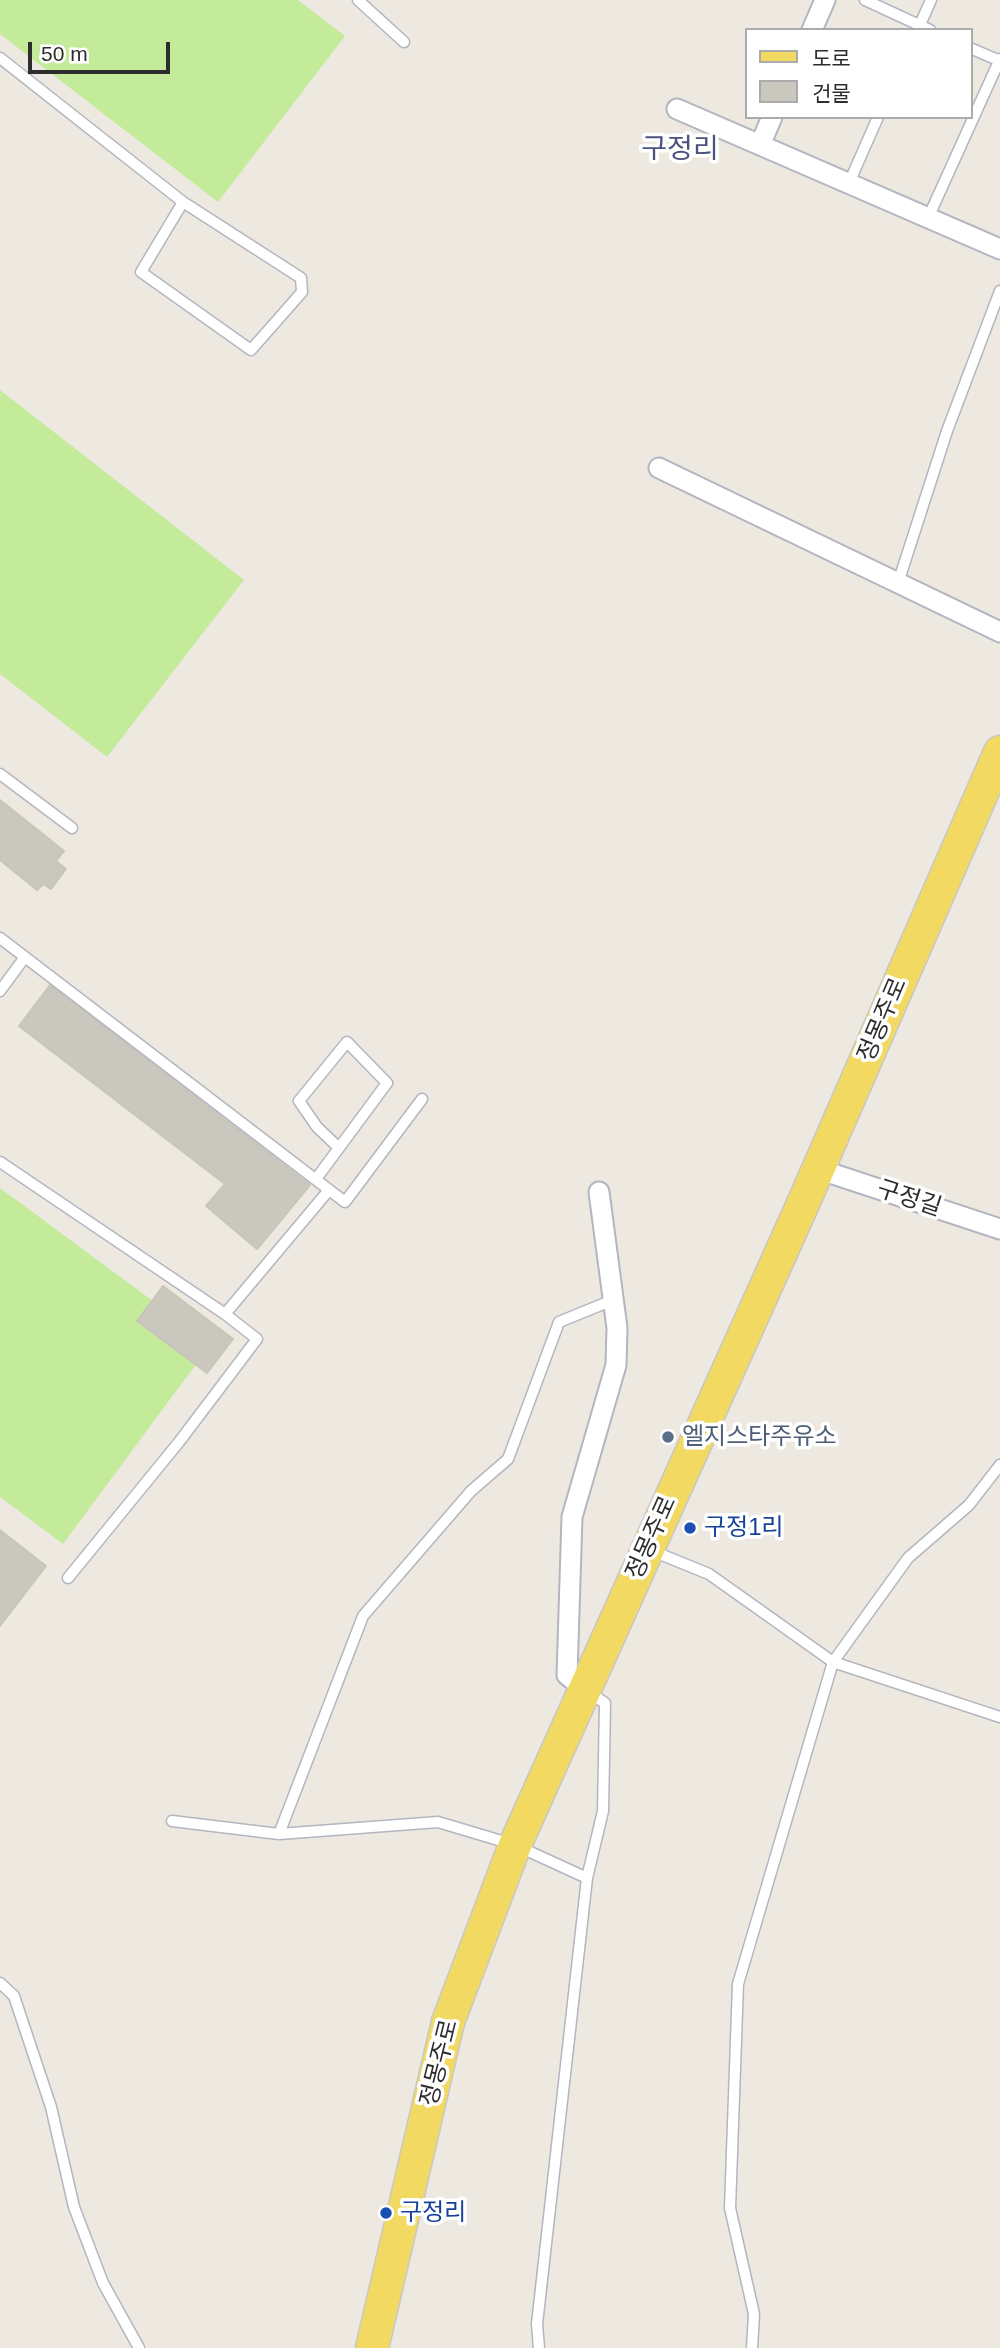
<!DOCTYPE html>
<meta charset="utf-8">
<style>
body{margin:0}
#map{position:relative;width:1000px;height:2348px;overflow:hidden;background:#eee9e0;font-family:Arial,"Noto Sans KR",sans-serif}
canvas{display:block}
.legend{position:absolute;left:745px;top:28px;width:228px;height:91px;box-sizing:border-box;background:#fff;border:2px solid #ababab;margin:0;padding:9px 12px;list-style:none;font-size:21px;color:#2d2d2d}
.legend li{display:flex;align-items:center;gap:14px;height:35px}
.legend b{width:35px;border:2px solid #ababab}
.scale{position:absolute;left:28px;top:42px;width:142px;height:32px;box-sizing:border-box;border:4px solid #2d2d2d;border-top:0;padding-left:9px;font-size:21px;line-height:24px;white-space:nowrap;color:#2d2d2d;-webkit-text-stroke:5px #fff;paint-order:stroke}
</style>
<div id="map">
<canvas width="1000" height="2348"></canvas>
<ul class="legend">
<li><b style="height:9px;background:#f1d962"></b>도로</li>
<li><b style="height:19px;background:#cac7be"></b>건물</li>
</ul>
<div class="scale">50 m</div>
</div>
<script>
const c = document.querySelector('canvas').getContext('2d');
c.lineJoin = 'round';
function paint(path, color) {
  c.fillStyle = color;
  c.fill(path, 'evenodd');
}
function shape(rows) {
  const path = new Path2D();
  for (const r of rows) {
    path.moveTo(r[0], r[1]);
    for (let i = 2; i < r.length; i += 2) path.lineTo(r[i], r[i + 1]);
  }
  return path;
}
function strokePath(path, color, width, dash) {
  c.strokeStyle = color;
  c.lineWidth = width;
  c.lineCap = dash ? 'butt' : 'round';
  c.setLineDash(dash || []);
  c.stroke(path);
}
function label(font, color, halo, rows, align = 'center') {
  c.font = font + ' Arial,"Noto Sans KR",sans-serif';
  c.lineWidth = 7;
  c.setLineDash([]);
  c.textBaseline = 'middle';
  c.strokeStyle = halo;
  c.fillStyle = color;
  for (const [text, x, y, turn = 0] of rows) {
    c.save();
    c.translate(x, y);
    c.rotate((+turn || 0) * Math.PI / 180);
    c.textAlign = isNaN(turn) ? turn : align;
    if (halo) c.strokeText(text, 0, 0);
    c.fillText(text, 0, 0);
    c.restore();
  }
}
paint(shape([
 [0,0,298,0,345,36,218,202,0,34],
 [0,390,244,580,107,757,0,674],
 [0,1188,211,1344,63,1544,0,1497]
]), '#c3eb99');
const building = shape([
 [0,800,64,851,56,861,66,869,51,889,43,884,37,890,0,860,0,800],
 [50,985,310,1185,257,1249,206,1206,225,1184,19,1026,50,985],
 [163,1286,233,1339,207,1373,137,1321,163,1286],
 [0,1530,46,1566,0,1626,0,1530]
]);
paint(building, '#cac7be');
strokePath(building, '#cac5b9', 2);
const service = shape([
 [358,0,404,42],
 [865,0,930,30],
 [918,29,931,0],
 [970,48,1000,61],
 [0,58,183,202,301,278,302,292,251,350,141,272,183,202],
 [849,183,878,117],
 [928,218,1000,59],
 [898,583,947,431,1000,291],
 [0,774,72,828],
 [0,938,345,1202,422,1099],
 [0,991,25,957],
 [0,1162,225,1314,257,1339,179,1442,68,1578],
 [316,1179,387,1083,347,1042,299,1101,317,1127,339,1148],
 [225,1314,329,1190],
 [650,1550,709,1574,833,1662,1000,1717],
 [172,1821,279,1834,438,1822,515,1845,587,1878],
 [279,1834,363,1616,471,1491,508,1459,559,1322,613,1300],
 [0,1983,14,1996,51,2107,74,2207,103,2283,139,2348],
 [539,2348,537,2324,587,1878,603,1811,605,1703,587,1691],
 [752,2348,754,2314,730,2208,738,1984,833,1662,908,1558,969,1505,1000,1465]
]);
const minor = shape([
 [812,30,825,0],
 [677,109,1000,249],
 [760,145,772,117],
 [659,468,1000,632],
 [818,1169,1000,1229],
 [583,1688,567,1675,572,1517,616,1365,617,1328,599,1192]
]);
const primary = shape([
 [372,2348,448,2022,515,1845,806,1197,1000,752]
]);
strokePath(service, '#b3b5c0', 13);
strokePath(minor, '#b3b5c0', 23);
strokePath(primary, '#c8c8c8', 35);
strokePath(service, '#fff', 10);
strokePath(minor, '#fff', 19);
strokePath(primary, '#f1d962', 32);
for (const [x, y, r, color] of [
 [668,1437,7,"#5c6f8a"],
 [690,1528,7,"#1a4fb4"],
 [386,2213,7,"#1a4fb4"]
]) {
  const dot = new Path2D();
  dot.arc(x, y, r, 0, 2 * Math.PI);
  c.fillStyle = color;
  c.fill(dot);
  strokePath(dot, '#fff', 2.5);
}
label('24px', '#2d2d2d', '#fff', [
 ["정몽주로",883,1020,-67],
 ["구정길",909,1199,18],
 ["정몽주로",652,1538,-66],
 ["정몽주로",440,2063,-76]
]);
label('24px', '#4e5e75', '#fff', [
 ["엘지스타주유소",682,1437]
], 'left');
label('24px', '#164399', '#fff', [
 ["구정1리",704,1528],
 ["구정리",400,2213]
], 'left');
label('28px', '#4c527f', '#fff', [
 ["구정리",680,150]
]);
</script>
